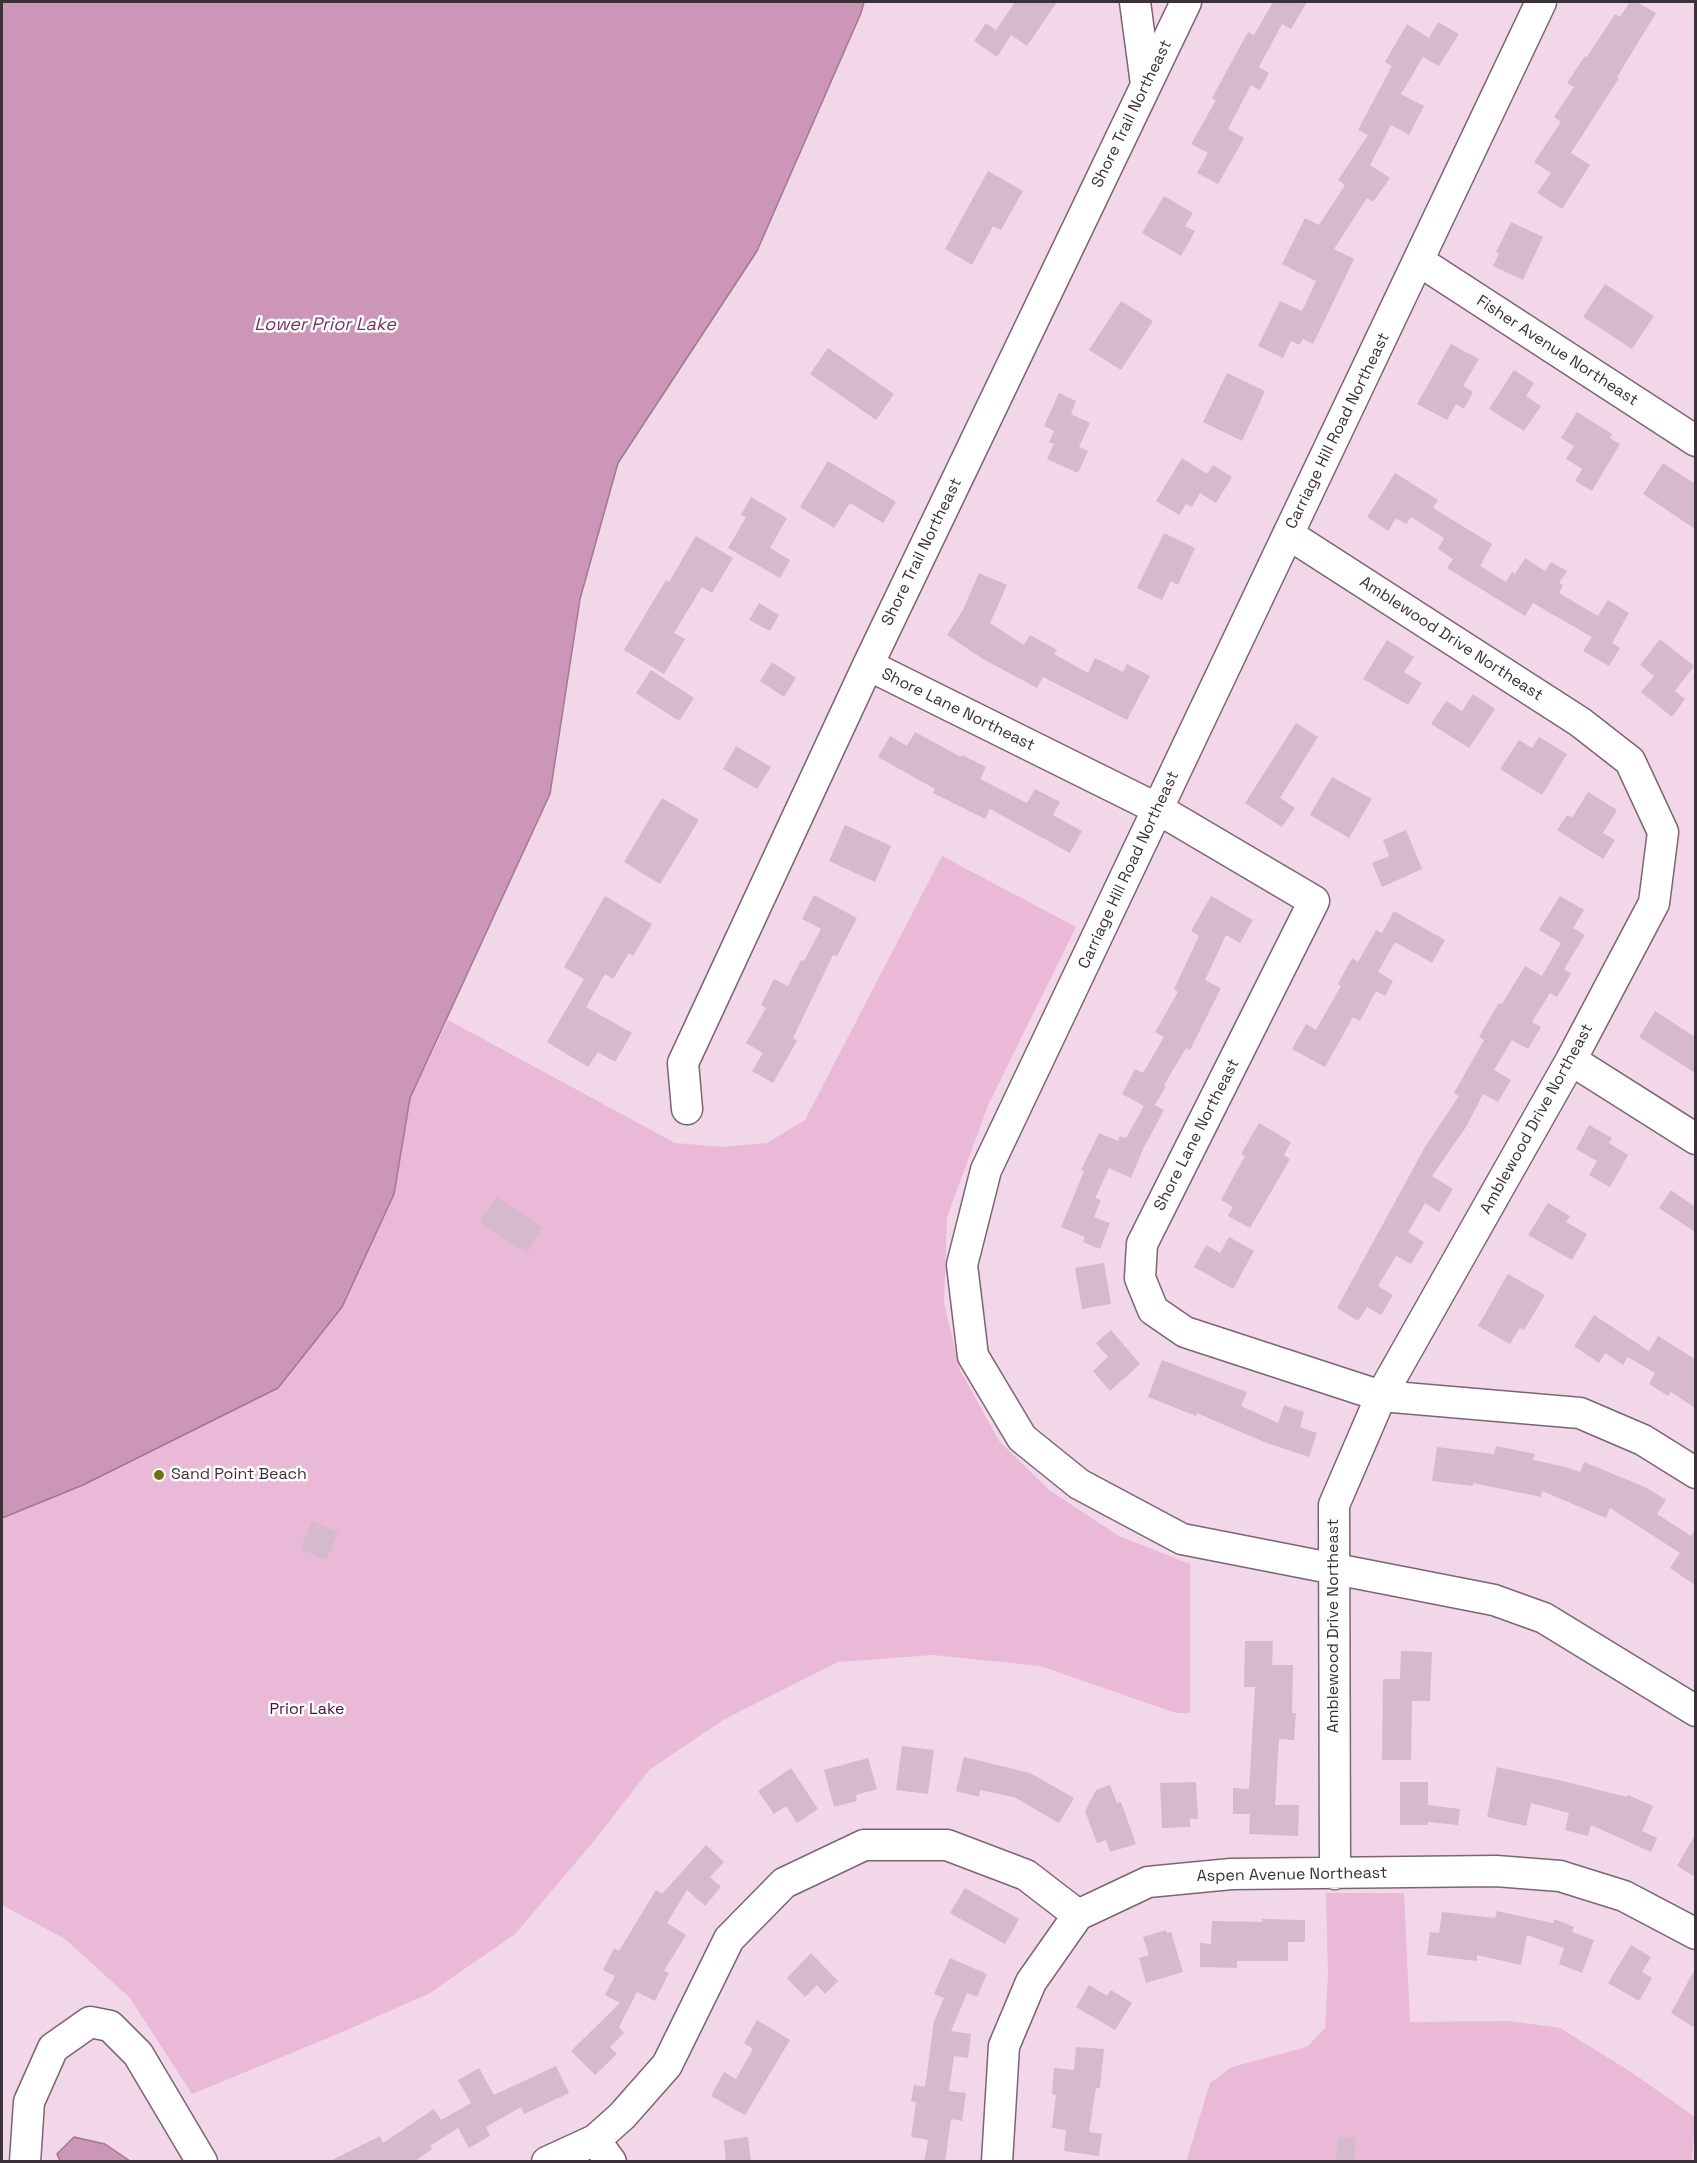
<!DOCTYPE html>
<style>
body{margin:0}
#map{position:relative;width:1697px;height:2163px;overflow:hidden;background:#f1d7e7;font-family:"Space Grotesk",sans-serif}
canvas{display:block}
.frame{position:absolute;inset:0;border:3px solid #3b3138;pointer-events:none}
</style>
<div id="map">
<canvas width="1697" height="2163"></canvas>
<div class="frame"></div>
</div>
<script>
const c = document.querySelector('canvas').getContext('2d');
c.lineJoin = 'round';
function paint(path, color) {
  c.fillStyle = color;
  c.fill(path, 'evenodd');
}
function shape(rows) {
  const path = new Path2D();
  for (const r of rows) {
    path.moveTo(r[0], r[1]);
    for (let i = 2; i < r.length; i += 2) path.lineTo(r[i], r[i + 1]);
  }
  return path;
}
function strokePath(path, color, width, dash) {
  c.strokeStyle = color;
  c.lineWidth = width;
  c.lineCap = dash ? 'butt' : 'round';
  c.setLineDash(dash || []);
  c.stroke(path);
}
function label(font, color, halo, rows, align = 'center') {
  c.font = font + ' "Space Grotesk",sans-serif';
  c.lineWidth = 5;
  c.setLineDash([]);
  c.textBaseline = 'middle';
  c.strokeStyle = halo;
  c.fillStyle = color;
  for (const [text, x, y, turn = 0] of rows) {
    c.save();
    c.translate(x, y);
    c.rotate((+turn || 0) * Math.PI / 180);
    c.textAlign = isNaN(turn) ? turn : align;
    if (halo) c.strokeText(text, 0, 0);
    c.fillText(text, 0, 0);
    c.restore();
  }
}
paint(shape([
 [942,856,1076,927,989,1103,947,1217,944,1303,960,1370,999,1441,1049,1490,1119,1536,1190,1564,1190,1713,1176,1713,1040,1666,933,1655,838,1662,723,1720,649,1770,594,1841,515,1934,430,1993,340,2033,192,2094,130,1998,65,1939,2,1905,2,1518,83,1485,394,1194,410,1098,448,1020,675,1143,723,1147,767,1143,805,1120],
 [1326,1893,1404,1893,1410,2022,1509,2021,1560,2028,1631,2072,1695,2117,1692,2161,1186,2162,1210,2083,1232,2067,1307,2047,1325,2028,1328,1977]
]), '#e9b9d7');
const water = shape([
 [2,2,864,2,861,13,757,251,618,463,580,599,550,794,410,1098,394,1194,342,1307,278,1388,83,1485,2,1518,2,2],
 [74,2137,105,2144,130,2161,60,2161,57,2154,74,2137]
]);
paint(water, '#cb96b7');
strokePath(water, '#a07891', 1.5);
paint(shape([
 [1015,2,1057,2,1027,46,1011,35,997,57,974,41,986,23,996,30],
 [1273,2,1307,2,1291,29,1282,24,1259,67,1269,73,1260,90,1251,85,1228,129,1244,138,1218,184,1197,173,1208,153,1191,144,1216,100,1212,98,1248,32,1254,35],
 [1630,2,1637,2,1656,13,1617,77,1619,78,1571,153,1590,165,1562,209,1537,193,1551,173,1534,162,1561,122,1554,117,1574,87,1567,83,1585,56,1587,57,1615,14,1620,17],
 [1438,22,1459,34,1439,66,1423,57,1401,94,1424,106,1409,135,1391,125,1370,165,1390,178,1373,202,1367,198,1334,249,1354,259,1313,344,1303,339,1299,345,1291,341,1283,358,1258,346,1280,301,1302,311,1316,281,1282,264,1305,218,1319,225,1345,185,1338,180,1368,135,1358,130,1392,66,1385,62,1407,24,1429,38],
 [988,171,1023,191,1001,230,993,226,972,265,945,249],
 [1164,196,1193,213,1185,226,1195,231,1181,256,1142,233],
 [1511,222,1543,237,1523,280,1493,266,1499,254,1496,252],
 [1605,284,1654,316,1632,349,1583,317],
 [1121,301,1153,321,1121,370,1089,350],
 [1451,344,1479,359,1463,386,1473,392,1464,409,1456,404,1447,420,1417,404],
 [828,348,894,394,876,420,810,374],
 [1514,370,1534,383,1526,396,1541,406,1524,431,1489,409],
 [1227,373,1265,391,1242,441,1203,422],
 [1059,393,1076,401,1071,414,1090,423,1079,447,1088,451,1078,473,1047,459,1054,444,1049,442,1054,431,1044,426],
 [1577,412,1612,434,1610,438,1620,444,1592,491,1575,481,1582,469,1566,459,1574,446,1561,438],
 [1182,458,1207,474,1213,465,1232,477,1216,503,1200,493,1192,507,1186,504,1179,515,1156,501],
 [828,461,896,502,883,523,850,503,834,528,800,507],
 [1663,463,1695,484,1695,529,1643,494],
 [1395,473,1438,500,1433,508,1492,544,1480,566,1506,582,1512,572,1515,574,1525,558,1545,571,1551,562,1567,571,1559,583,1563,585,1559,593,1598,616,1608,600,1629,613,1612,643,1620,648,1609,666,1583,651,1592,637,1533,603,1525,616,1447,568,1453,559,1438,549,1444,538,1411,517,1406,524,1396,518,1388,531,1367,517],
 [751,497,787,518,770,548,790,560,780,578,728,548,746,517,741,515],
 [1164,533,1195,548,1178,585,1171,581,1162,600,1137,588],
 [696,536,733,558,712,593,702,587,674,633,685,639,664,674,624,650,666,580,669,582],
 [979,573,1007,585,990,623,1024,645,1030,635,1057,650,1054,654,1088,673,1095,658,1123,672,1127,664,1150,676,1127,720,1043,677,1037,688,983,659,947,635,963,610],
 [759,603,779,615,770,631,749,620],
 [1660,639,1694,666,1675,691,1685,699,1672,717,1641,692,1654,676,1640,665],
 [1387,640,1414,657,1404,672,1422,683,1408,705,1363,679],
 [772,662,796,678,784,697,760,681],
 [651,670,694,698,679,721,636,693],
 [1473,694,1495,709,1469,748,1431,724,1446,701,1462,711],
 [1296,723,1318,737,1280,798,1295,808,1282,827,1245,803],
 [915,732,961,757,962,755,986,767,980,779,1027,803,1035,789,1060,802,1053,815,1082,831,1070,853,990,809,985,819,933,793,935,789,878,757,890,736,907,746],
 [1539,737,1567,754,1542,795,1500,769,1519,740,1532,748],
 [736,746,771,767,757,789,723,769],
 [1332,777,1372,799,1349,838,1310,815],
 [1588,792,1617,810,1603,833,1615,840,1603,859,1557,830,1567,815,1572,818],
 [662,798,699,820,660,884,624,862],
 [845,825,891,846,875,882,829,861],
 [1406,830,1422,869,1382,887,1372,863,1389,856,1383,840],
 [814,895,857,918,837,956,833,955,793,1038,797,1041,773,1083,752,1071,763,1053,746,1043,766,1008,761,1005,774,979,788,986,801,960,804,961,821,929,802,919],
 [605,896,652,924,633,956,629,953,613,979,605,974,586,1007,632,1033,615,1062,598,1052,588,1067,547,1042,584,979,564,967],
 [1211,896,1253,920,1240,943,1226,935,1205,980,1221,988,1190,1050,1186,1048,1164,1085,1166,1086,1155,1105,1164,1110,1144,1147,1131,1178,1109,1168,1095,1198,1101,1200,1094,1217,1110,1223,1100,1249,1083,1242,1085,1237,1061,1227,1084,1171,1081,1170,1099,1133,1118,1141,1120,1136,1126,1138,1144,1106,1122,1094,1135,1069,1143,1073,1164,1037,1155,1032,1178,992,1174,989,1199,936,1191,931],
 [1560,896,1584,910,1573,928,1585,935,1564,969,1571,974,1557,997,1550,993,1532,1022,1541,1027,1528,1049,1512,1040,1494,1070,1511,1080,1498,1102,1483,1094,1466,1127,1432,1176,1453,1189,1439,1212,1425,1203,1408,1232,1424,1242,1411,1264,1396,1256,1378,1286,1393,1295,1381,1315,1367,1307,1358,1321,1337,1308,1425,1147,1459,1096,1454,1093,1484,1040,1479,1037,1499,1003,1502,1004,1525,966,1542,976,1561,943,1539,930],
 [1394,911,1445,940,1432,963,1395,942,1378,972,1393,981,1385,996,1376,991,1360,1021,1353,1017,1325,1067,1292,1049,1306,1024,1316,1030,1341,986,1338,984,1352,958,1358,962,1376,930,1382,933],
 [1655,1011,1695,1037,1695,1073,1639,1037],
 [1259,1123,1291,1142,1284,1155,1290,1159,1250,1228,1228,1216,1233,1207,1221,1200,1245,1156,1241,1154],
 [1589,1125,1612,1138,1609,1143,1628,1155,1610,1187,1589,1175,1597,1161,1576,1149],
 [1671,1190,1695,1207,1695,1232,1659,1208],
 [496,1197,543,1228,527,1253,480,1222],
 [1548,1203,1570,1216,1566,1222,1587,1234,1572,1260,1528,1235],
 [1229,1237,1254,1251,1233,1289,1194,1267,1206,1245,1220,1253],
 [1104,1263,1111,1304,1082,1309,1075,1268],
 [1508,1274,1545,1295,1524,1330,1520,1328,1510,1344,1478,1326],
 [1594,1315,1649,1351,1658,1336,1695,1359,1695,1408,1671,1392,1668,1396,1649,1384,1655,1373,1628,1357,1623,1365,1605,1353,1599,1363,1574,1346],
 [1111,1330,1140,1364,1110,1391,1093,1371,1108,1357,1096,1343],
 [1162,1360,1247,1392,1241,1406,1278,1423,1284,1405,1304,1412,1300,1427,1317,1433,1309,1457,1264,1442,1197,1413,1196,1416,1148,1397],
 [1496,1446,1535,1454,1533,1460,1566,1467,1580,1472,1584,1462,1647,1488,1666,1500,1657,1514,1691,1536,1695,1530,1695,1585,1670,1568,1680,1553,1610,1508,1606,1518,1542,1491,1541,1497,1473,1483,1473,1486,1432,1481,1437,1447,1494,1454],
 [312,1521,338,1532,326,1560,300,1549],
 [1245,1641,1273,1641,1272,1665,1293,1665,1292,1713,1296,1713,1294,1740,1279,1739,1275,1805,1299,1805,1298,1836,1249,1834,1250,1814,1233,1814,1233,1788,1249,1789,1255,1687,1244,1687],
 [1401,1651,1432,1652,1430,1701,1412,1701,1411,1760,1382,1760,1383,1679,1400,1679],
 [902,1746,934,1750,928,1794,896,1790],
 [964,1757,1030,1773,1074,1798,1059,1823,1014,1797,980,1790,979,1797,956,1791],
 [868,1758,877,1789,856,1795,857,1801,834,1807,824,1770],
 [1497,1767,1563,1781,1627,1797,1628,1795,1653,1806,1642,1831,1657,1838,1651,1852,1591,1825,1588,1836,1565,1830,1569,1813,1531,1803,1526,1826,1487,1817],
 [791,1768,818,1809,797,1823,786,1806,774,1814,758,1791],
 [1196,1782,1198,1819,1190,1819,1190,1827,1162,1828,1160,1783],
 [1400,1782,1428,1782,1428,1805,1460,1809,1458,1825,1428,1822,1428,1825,1400,1825],
 [1110,1785,1117,1803,1121,1802,1136,1844,1110,1852,1106,1840,1097,1843,1085,1811,1096,1790],
 [1695,1835,1695,1877,1677,1866],
 [706,1845,724,1862,710,1877,721,1887,705,1906,687,1890,667,1923,686,1935,664,1971,669,1973,655,2001,637,1992,619,2027,624,2033,610,2047,617,2054,595,2075,571,2051,620,2003,605,1995,615,1976,603,1970,614,1948,619,1951,656,1890,662,1894],
 [965,1888,1019,1919,1005,1944,950,1913],
 [1497,1911,1553,1923,1554,1919,1574,1927,1572,1932,1594,1940,1582,1973,1559,1964,1564,1948,1527,1935,1521,1965,1477,1955,1477,1961,1427,1955,1430,1932,1439,1933,1442,1912,1495,1918],
 [1262,1919,1305,1920,1305,1942,1288,1942,1288,1961,1237,1961,1237,1968,1200,1967,1200,1943,1211,1944,1212,1921,1262,1922],
 [1166,1930,1167,1933,1171,1932,1183,1972,1146,1983,1139,1958,1149,1955,1143,1937],
 [1631,1945,1651,1957,1642,1972,1652,1978,1639,2001,1608,1983],
 [811,1953,838,1981,825,1994,817,1985,805,1997,787,1978],
 [950,1958,987,1974,977,1997,967,1993,951,2031,971,2034,968,2058,954,2056,949,2091,966,2093,962,2121,951,2119,945,2162,924,2162,928,2140,911,2137,916,2102,911,2101,914,2085,925,2087,934,2021,944,1998,934,1994],
 [1695,1969,1695,2028,1671,2013],
 [1089,1985,1107,1996,1111,1990,1132,2003,1115,2030,1076,2007],
 [757,2020,790,2040,745,2115,711,2096,724,2072,736,2079,753,2049,744,2043],
 [1076,2047,1104,2049,1100,2088,1096,2088,1089,2132,1102,2134,1099,2156,1064,2151,1066,2130,1052,2128,1056,2095,1052,2094,1054,2068,1074,2070],
 [556,2066,569,2093,524,2114,521,2107,486,2127,490,2136,469,2148,458,2128,430,2146,432,2149,414,2162,328,2162,380,2136,383,2143,434,2109,441,2120,471,2103,458,2080,479,2068,494,2095],
 [748,2137,751,2162,726,2162,724,2140],
 [1338,2137,1356,2138,1354,2162,1336,2162]
]), '#d4baca');
const minor = shape([
 [1135,2,1146,84],
 [1541,2,986,1170,962,1265,973,1356,1022,1438,1079,1484,1182,1539,1494,1600,1544,1618,1696,1711],
 [1419,261,1696,441],
 [1288,534,1580,722,1630,761,1663,832,1654,903,1571,1060,1381,1396,1334,1505,1335,1874],
 [868,665,1158,809,1314,901,1142,1244,1140,1278,1153,1310,1185,1332,1381,1396,1580,1413,1643,1440,1696,1473],
 [1571,1060,1696,1139],
 [687,1109,683,1063,868,665,1186,2],
 [595,2140,611,2162],
 [25,2162,29,2102,53,2048,90,2022,110,2026,138,2054,202,2162],
 [547,2162,595,2140,622,2116,667,2065,729,1939,784,1883,864,1845,947,1845,1026,1875,1078,1915],
 [997,2162,1004,2046,1031,1982,1078,1915,1148,1882,1231,1874,1496,1871,1560,1876,1624,1896,1696,1934]
]);
strokePath(minor, '#7c6573', 33);
strokePath(minor, '#fff', 30);
for (const [x, y, r, color] of [
 [159,1475,6,"#727013"]
]) {
  const dot = new Path2D();
  dot.arc(x, y, r, 0, 2 * Math.PI);
  c.fillStyle = color;
  c.fill(dot);
  strokePath(dot, '#fff', 2);
}
label('16px', '#3b3138', '#fff', [
 ["Shore Trail Northeast",1132,114,-64],
 ["Fisher Avenue Northeast",1557,351,33],
 ["Carriage Hill Road Northeast",1338,431,-64],
 ["Shore Trail Northeast",922,552,-64],
 ["Amblewood Drive Northeast",1451,639,33],
 ["Shore Lane Northeast",958,710,26],
 ["Carriage Hill Road Northeast",1129,870,-65],
 ["Amblewood Drive Northeast",1537,1119,-61],
 ["Shore Lane Northeast",1197,1135,-63],
 ["Amblewood Drive Northeast",1334,1626,-90],
 ["Aspen Avenue Northeast",1292,1875,-1]
]);
label('16px', '#3b3138', '#fff', [
 ["Sand Point Beach",171,1475]
], 'left');
label('16px', '#4b0c3b', '#fff', [
 ["Prior Lake",307,1710]
]);
label('italic 18px', '#753561', '#fff', [
 ["Lower Prior Lake",325,325]
]);
</script>
